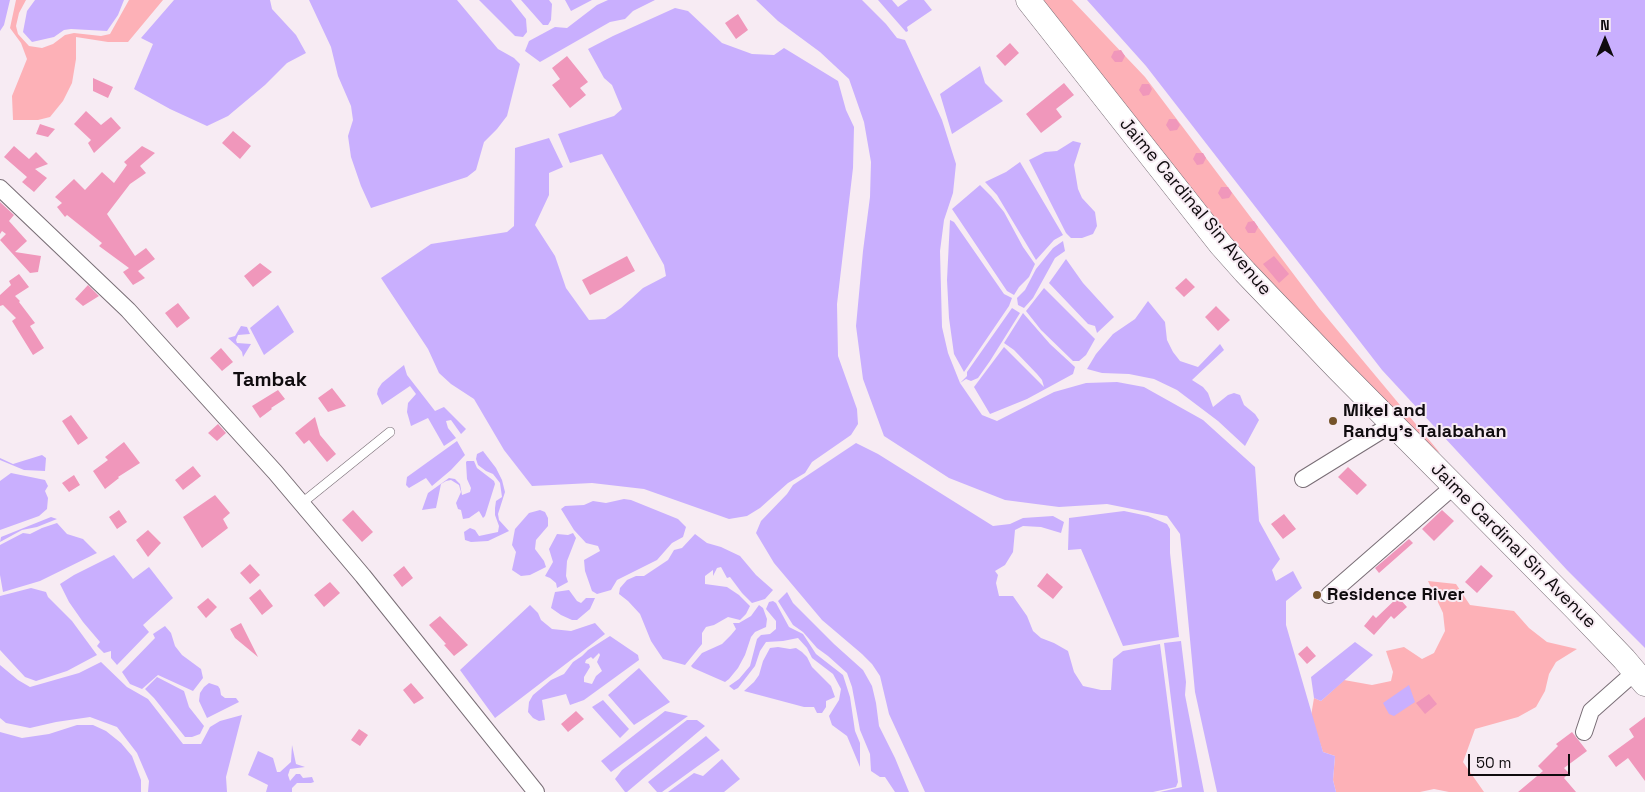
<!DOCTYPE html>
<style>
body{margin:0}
#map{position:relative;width:1645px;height:792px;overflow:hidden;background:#f7ebf3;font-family:"Space Grotesk",sans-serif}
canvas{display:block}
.north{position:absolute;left:1580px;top:15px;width:50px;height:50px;-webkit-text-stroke:4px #f7ebf3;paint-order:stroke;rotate:0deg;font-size:14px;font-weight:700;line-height:20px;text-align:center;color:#0f0b0e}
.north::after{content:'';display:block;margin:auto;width:18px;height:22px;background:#0f0b0e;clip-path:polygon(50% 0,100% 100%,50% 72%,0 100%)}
.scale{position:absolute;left:1468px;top:754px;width:102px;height:22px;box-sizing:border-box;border:2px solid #0f0b0e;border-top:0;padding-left:6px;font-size:15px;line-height:18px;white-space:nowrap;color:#0f0b0e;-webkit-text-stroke:4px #f7ebf3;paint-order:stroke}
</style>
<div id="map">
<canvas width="1645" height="792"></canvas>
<div class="north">N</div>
<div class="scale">50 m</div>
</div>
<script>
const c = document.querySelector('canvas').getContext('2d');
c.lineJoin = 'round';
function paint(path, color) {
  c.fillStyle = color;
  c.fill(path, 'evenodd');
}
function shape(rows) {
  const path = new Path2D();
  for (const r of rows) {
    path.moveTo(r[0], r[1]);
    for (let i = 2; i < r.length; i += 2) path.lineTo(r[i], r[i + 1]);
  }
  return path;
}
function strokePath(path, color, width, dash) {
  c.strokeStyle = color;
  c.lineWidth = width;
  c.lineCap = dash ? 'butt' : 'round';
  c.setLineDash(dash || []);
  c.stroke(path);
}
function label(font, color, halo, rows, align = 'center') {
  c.font = font + ' "Space Grotesk",sans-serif';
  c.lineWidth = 4;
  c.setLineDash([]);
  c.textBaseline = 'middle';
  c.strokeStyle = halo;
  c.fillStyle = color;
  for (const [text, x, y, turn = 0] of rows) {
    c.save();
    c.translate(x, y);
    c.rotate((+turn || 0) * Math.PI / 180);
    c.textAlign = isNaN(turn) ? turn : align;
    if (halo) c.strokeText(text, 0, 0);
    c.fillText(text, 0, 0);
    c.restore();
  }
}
paint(shape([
 [16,0,26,0,19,13,16,26,18,34,29,46,42,48,53,44,65,35,74,33,101,36,110,34,129,0,163,0,128,42,108,42,76,37,76,59,72,83,63,101,50,117,38,120,13,120,12,96,27,59,21,43,10,28],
 [1037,0,1072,0,1145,77,1319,308,1440,453,1419,439,1270,289],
 [1428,581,1456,584,1470,605,1514,611,1529,628,1547,642,1577,649,1556,662,1549,674,1545,691,1536,707,1518,717,1475,729,1463,762,1484,792,1449,792,1434,789,1420,792,1336,792,1333,780,1335,756,1323,752,1311,716,1314,698,1321,701,1344,680,1372,685,1391,681,1393,672,1386,651,1404,647,1422,659,1434,653,1445,631,1443,613]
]), '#fdb1b7');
paint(shape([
 [0,0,10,0,4,25,0,31],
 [35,0,124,0,118,15,107,31,71,29,64,30,54,37,32,42,23,32,27,11],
 [174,0,270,0,272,9,296,35,306,53,287,63,265,85,228,116,207,126,170,109,134,89,153,44,141,38],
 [309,0,457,0,498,49,514,58,520,64,507,116,497,129,484,142,476,170,467,177,371,208,361,186,351,157,348,136,353,120,351,106,338,76,331,47],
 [479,0,511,0,526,19,527,32,523,37,515,36],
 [521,0,549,0,552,4,551,20,548,25,543,25],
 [565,0,592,0,571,11],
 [608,0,655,0,633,11,625,19,610,22,540,62,525,51,529,41,555,27,567,28,597,5],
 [756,0,862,0,886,24,897,38,905,40,942,120,956,164,953,193,944,220,940,251,942,327,948,353,960,383,967,376,967,372,1012,308,1020,313,990,361,978,378,971,381,966,379,960,383,982,415,997,421,1054,392,1086,383,1117,382,1144,387,1203,420,1255,467,1259,521,1280,559,1272,570,1276,581,1293,571,1302,588,1286,601,1286,625,1323,752,1335,756,1333,780,1336,792,1217,792,1195,692,1180,534,1167,516,1107,504,1059,507,1005,500,949,478,884,436,863,379,856,326,863,251,870,197,871,162,864,122,849,79,820,52,778,21],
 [878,0,892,0,898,7,908,0,924,0,932,10,907,27,908,31,906,32],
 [1087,0,1645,0,1645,648,1567,570,1382,370,1146,66],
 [675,8,688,11,722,43,752,54,774,55,784,48,838,81,846,110,854,127,853,168,837,304,838,356,857,409,858,424,851,435,812,462,805,473,788,483,760,508,747,516,729,519,644,489,592,483,532,486,504,450,474,399,451,384,439,373,428,349,381,278,431,244,507,232,514,226,515,148,549,138,563,167,549,173,549,195,535,225,555,256,566,288,589,320,605,319,621,308,643,288,666,276,664,265,602,154,570,163,558,134,614,116,622,109,612,85,604,78,588,49,613,36],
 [980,66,985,83,1003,101,952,134,940,94],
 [1073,141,1081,143,1074,165,1078,189,1082,198,1095,212,1097,226,1093,234,1082,238,1071,238,1066,233,1029,160,1045,152,1057,151],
 [1020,162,1063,235,1054,240,1036,260,997,195,985,182,1006,172],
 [980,185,991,196,1004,212,1023,247,1035,264,1029,277,1019,287,1014,295,1007,291,952,209],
 [950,220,954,222,1004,294,1012,298,1009,306,964,372,954,354,949,318,947,280],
 [1063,241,1065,251,1055,258,1033,298,1024,308,1018,305,1017,298,1025,290,1036,269,1053,248],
 [1066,259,1083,283,1114,317,1097,333,1095,326,1088,324,1049,283],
 [1044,288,1095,339,1086,355,1079,361,1073,361,1041,330,1026,311],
 [1148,301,1165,322,1167,340,1173,352,1180,361,1198,367,1220,344,1224,350,1192,380,1203,387,1208,393,1213,407,1228,395,1234,393,1240,395,1244,405,1255,414,1259,420,1245,446,1218,421,1177,390,1154,379,1129,374,1102,373,1087,369,1096,354,1113,334,1135,319],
 [278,305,294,332,264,355,250,328],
 [1023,313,1050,344,1075,367,1073,374,1027,399,990,414,974,387,1004,347,1044,387,1042,380,1037,374,1014,350,1004,343],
 [241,326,247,327,250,334,238,335,236,340,237,343,251,344,243,357,242,352,238,347,228,338,235,336],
 [404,365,407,375,435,411,444,407,466,429,461,434,451,420,446,421,448,428,456,438,444,446,428,418,411,426,407,412,408,403,416,394,410,386,382,405,377,394,378,389,382,383],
 [457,441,465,455,451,470,432,486,426,478,409,488,406,485,407,477],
 [856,443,878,454,993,526,1010,524,1023,518,1053,516,1064,522,1061,533,1041,527,1023,526,1015,530,1013,552,1005,565,995,571,998,575,996,583,999,596,1013,596,1027,616,1033,631,1041,638,1054,643,1068,651,1074,672,1083,686,1101,690,1111,690,1113,659,1123,651,1160,644,1178,782,1176,787,1153,792,925,792,889,714,880,676,872,664,862,654,822,620,774,563,756,533,761,521,787,494,793,485],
 [483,451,496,468,502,480,505,492,498,514,499,520,509,531,488,541,471,542,465,540,464,532,470,528,475,530,479,536,498,532,499,526,495,515,495,508,496,501,502,497,500,483,493,474,486,471,478,465,476,459,477,454],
 [42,455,46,458,45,471,24,470,0,460,0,458,13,464],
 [467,461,474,461,477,468,494,481,495,484,485,516,483,518,479,511,469,518,463,519,461,510,458,509,456,503,461,492,459,485,451,480,446,481,441,484,436,508,422,510,428,493,449,478,455,479,460,484,462,495,470,492,471,488,467,479,466,462],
 [11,473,45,480,48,486,45,491,48,498,47,509,39,516,0,530,0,481],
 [624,499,631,500,678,519,686,527,683,537,672,543,657,560,617,580,611,590,597,594,592,591,585,571,584,560,600,551,598,546,586,543,574,530,561,509,565,506,584,505,593,501,606,503],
 [540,510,545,512,548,518,548,526,536,540,535,549,544,561,546,567,530,575,521,576,512,570,516,552,512,545,515,529,529,513],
 [1124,511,1148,516,1167,524,1170,529,1170,553,1179,637,1123,646,1081,549,1068,550,1069,518],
 [51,517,57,519,37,527,22,530,0,542,1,537],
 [57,523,67,534,83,539,97,553,40,581,3,592,0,575,0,545,23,533,30,534,42,528],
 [573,533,576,538,567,561,566,576,568,582,557,588,556,583,550,578,545,576,553,562,549,549,557,534,568,535],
 [695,534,707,543,721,547,740,556,756,575,773,590,765,599,752,603,742,593,730,577,727,578,721,567,717,568,713,576,713,570,705,576,705,584,727,587,739,595,750,606,746,614,740,620,728,617,714,625,706,627,702,633,702,644,685,665,663,659,651,641,640,614,628,601,619,594,620,588,627,580,636,576,644,576,668,560,674,550,682,548],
 [114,555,133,579,149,567,173,598,143,625,149,632,117,665,111,658,111,651,104,653,97,646,100,642,83,622,69,602,60,584,74,575],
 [31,588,46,592,48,597,72,621,97,655,67,671,36,681,25,677,0,650,0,596],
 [569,590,577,601,581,603,586,598,595,598,590,609,577,620,572,620,561,615,551,608,555,592],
 [787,592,793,603,834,644,863,670,872,686,876,703,879,726,895,758,909,792,895,792,885,777,880,777,871,771,870,754,860,730,852,687,847,673,828,656,817,648,803,632,793,625,778,601],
 [773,601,776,603,789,627,803,634,816,654,843,675,850,697,855,731,860,743,860,767,847,736,832,725,829,716,839,700,841,689,833,674,812,658,807,648,798,638,783,641,766,642,760,651,755,666,738,688,734,690,729,686,739,679,750,666,757,639,761,635,770,634,776,629,776,621,766,609,769,602],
 [530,605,538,613,541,620,552,629,571,631,595,623,605,634,495,718,460,670],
 [759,605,763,608,767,619,766,627,755,632,751,637,745,655,738,668,729,679,725,682,693,668,691,666,702,653,722,644,731,635,736,629,733,623,739,623,751,616],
 [165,626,171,633,175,646,182,655,201,669,203,678,193,691,158,675,142,689,130,684,122,672,155,638,153,634],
 [610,636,638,655,639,660,584,700,570,705,566,694,542,700,545,720,539,721,533,718,528,712,529,702,533,695,551,680,564,674,573,662,582,656,588,650],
 [599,653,600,655,597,662,602,671,596,676,592,684,584,682,584,677,590,667,589,664,585,663,586,660,591,657,593,659],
 [1181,641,1186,682,1185,695,1204,792,1160,792,1182,787,1164,643],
 [1355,642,1373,655,1321,701,1314,698,1311,677],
 [778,647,790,649,796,648,802,652,807,657,812,667,831,686,835,697,826,701,826,707,822,713,817,713,814,707,804,707,744,691,754,682,759,675,763,661,770,648],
 [101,662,127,687,148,699,183,744,201,744,210,727,220,721,242,715,226,777,227,792,148,792,149,781,137,753,117,727,90,717,56,722,30,728,6,723,0,718,0,665,18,680,30,687,79,673],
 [639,668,670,702,634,725,608,695],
 [157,677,184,691,189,707,204,726,200,734,192,737,185,737,154,698,145,689],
 [209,683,218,686,220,689,221,695,225,698,236,698,239,702,207,718,199,701,200,693,204,687],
 [1409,685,1415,702,1394,716,1389,714,1383,703],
 [603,700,629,729,620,738,592,707],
 [665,711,688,716,611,772,601,761],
 [687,720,697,720,705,726,627,792,625,792,615,779,622,770],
 [77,725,93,725,106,731,121,743,132,756,141,780,141,792,0,792,0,732,22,738,49,734],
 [706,736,720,750,662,792,657,792,648,782],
 [292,745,296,764,305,767,290,769,288,775,290,781,296,774,300,774,303,778,312,777,314,782,311,783,297,783,292,788,292,792,266,792,268,785,248,775,258,751,273,758,277,772,280,772,291,762],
 [722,759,740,779,724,792,668,792,694,773,703,776]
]), '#c9affe');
paint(shape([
 [738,14,748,30,736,39,725,23],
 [1010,43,1019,53,1005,66,996,56],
 [1121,50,1125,56,1122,62,1115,62,1111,57,1114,51],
 [567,56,588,82,580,88,586,95,570,108,552,85,560,79,552,68],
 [93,78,113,87,108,98,93,91],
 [1064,83,1074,95,1056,109,1062,117,1041,133,1026,114],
 [1142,84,1149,84,1152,89,1149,95,1143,96,1139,90],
 [86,111,101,125,111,117,121,128,94,153,88,143,91,140,74,124],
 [1169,119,1176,119,1180,125,1177,130,1170,131,1166,125],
 [40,124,55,129,48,137,36,134],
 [233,131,251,146,240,159,222,143],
 [14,146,29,159,36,152,48,164,35,169,47,178,34,192,22,182,27,177,4,157],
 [142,146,155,153,140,166,146,173,130,184,107,214,135,256,146,248,155,259,138,271,145,278,133,285,123,272,129,268,99,246,102,243,67,215,65,217,57,207,62,203,55,197,74,179,85,190,102,172,114,183,127,165,124,162],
 [1196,153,1203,153,1206,158,1203,164,1197,165,1193,159],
 [1221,187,1228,187,1232,193,1229,198,1222,199,1218,193],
 [0,202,14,215,9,221,27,241,15,252,41,256,38,272,30,273,0,240,6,234,2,231,0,234],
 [1254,221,1258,227,1255,233,1248,233,1245,228,1248,222],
 [627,256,635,271,590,295,582,280],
 [1274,256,1289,274,1279,283,1263,264],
 [260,263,272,272,253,287,244,276],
 [19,274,29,287,15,296,20,301,19,302,35,323,30,326,44,348,33,355,12,321,16,318,3,305,0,306,0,295,11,285,9,281],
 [1186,278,1195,287,1184,297,1175,288],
 [88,285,99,296,83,306,75,299],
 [178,303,190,318,177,328,165,313],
 [1216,306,1230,320,1218,331,1205,317],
 [221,348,233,362,222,371,210,358],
 [332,388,346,406,328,412,318,398],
 [278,390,285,399,271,408,272,409,260,418,252,406],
 [71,415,88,438,78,445,62,421],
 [315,417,320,435,336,454,327,462,309,440,304,444,295,433],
 [218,424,226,433,217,441,208,433],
 [124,442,140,463,118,477,119,478,105,489,93,471,108,460,105,457],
 [193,466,201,476,183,490,175,480],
 [1348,467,1367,485,1357,495,1338,477],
 [74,475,80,485,69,492,62,483],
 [215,495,230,513,223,519,228,528,202,548,183,517],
 [119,510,127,522,117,529,109,517],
 [353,510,373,532,362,542,342,520],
 [1442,510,1454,521,1434,541,1422,529],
 [1284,514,1296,529,1283,539,1271,524],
 [148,530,161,543,148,557,136,540],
 [1409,539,1413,543,1379,573,1375,568],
 [250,564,260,575,250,584,240,573],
 [1481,565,1493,576,1477,593,1465,582],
 [404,566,413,578,402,587,393,575],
 [1047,573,1063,587,1053,599,1037,586],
 [330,582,340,593,324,607,314,595],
 [260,589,273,606,262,615,249,598],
 [1398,597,1407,607,1394,619,1391,616,1374,635,1364,626,1373,615,1376,618],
 [208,598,217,607,206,618,197,607],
 [440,616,468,645,454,656,444,645,446,644,429,625],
 [241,623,258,657,235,638,230,629],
 [1307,646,1316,656,1307,664,1298,654],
 [411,683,424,698,414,704,403,690],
 [1429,694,1437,704,1425,714,1416,703],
 [576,711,584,719,568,732,561,724],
 [1645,717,1645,781,1628,758,1616,767,1608,756,1634,737,1629,729],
 [359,729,368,735,360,746,351,740],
 [1572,732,1587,751,1564,768,1569,773,1564,778,1576,792,1518,792,1543,771,1538,766,1558,746,1556,744]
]), '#f097bb');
const lane = shape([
 [302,503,390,432]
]);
const street = shape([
 [0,188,128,310,275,472,363,576,536,792],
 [1303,479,1392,424],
 [1329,595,1454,486],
 [1584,732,1591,711,1635,672]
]);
const secondary = shape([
 [1028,0,1221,245,1245,272,1338,369,1575,608,1624,659,1645,684]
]);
strokePath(lane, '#796e76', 10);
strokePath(street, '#796e76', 18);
strokePath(secondary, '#796e76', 25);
strokePath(lane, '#fff', 9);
strokePath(street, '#fff', 16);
strokePath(secondary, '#fff', 24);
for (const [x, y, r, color] of [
 [1333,421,5,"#75532a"],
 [1317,595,5,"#75532a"]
]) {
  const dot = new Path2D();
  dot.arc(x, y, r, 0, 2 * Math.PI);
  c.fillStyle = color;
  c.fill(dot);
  strokePath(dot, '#f7ebf3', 2);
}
label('18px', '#0f0b0e', '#f7ebf3', [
 ["Jaime Cardinal Sin Avenue",1195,207,50],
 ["Jaime Cardinal Sin Avenue",1513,546,45]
]);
label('bold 18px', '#0f0b0e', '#f7ebf3', [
 ["Mikel and",1343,411],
 ["Randy's Talabahan",1343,432],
 ["Residence River",1327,595]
], 'left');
label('bold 20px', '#0f0b0e', '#f7ebf3', [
 ["Tambak",270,381]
]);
</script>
